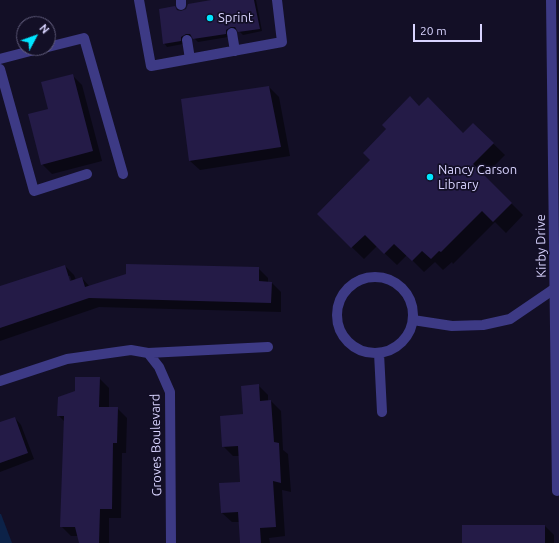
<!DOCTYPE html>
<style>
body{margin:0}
#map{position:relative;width:559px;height:543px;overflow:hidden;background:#130f26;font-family:Ubuntu,sans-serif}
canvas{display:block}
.north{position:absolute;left:16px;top:16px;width:40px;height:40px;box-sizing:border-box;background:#130f26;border:1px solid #625e7d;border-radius:50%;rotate:49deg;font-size:11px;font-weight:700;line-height:16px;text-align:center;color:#d9d4ff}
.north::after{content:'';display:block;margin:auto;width:14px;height:18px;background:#00e5ff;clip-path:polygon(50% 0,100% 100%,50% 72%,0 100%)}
.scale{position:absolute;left:413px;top:24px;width:69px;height:18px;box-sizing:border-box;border:2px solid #d9d4ff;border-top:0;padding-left:5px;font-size:12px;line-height:14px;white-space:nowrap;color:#d9d4ff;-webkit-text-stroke:3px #130f26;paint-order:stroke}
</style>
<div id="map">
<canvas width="559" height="543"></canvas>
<div class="north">N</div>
<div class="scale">20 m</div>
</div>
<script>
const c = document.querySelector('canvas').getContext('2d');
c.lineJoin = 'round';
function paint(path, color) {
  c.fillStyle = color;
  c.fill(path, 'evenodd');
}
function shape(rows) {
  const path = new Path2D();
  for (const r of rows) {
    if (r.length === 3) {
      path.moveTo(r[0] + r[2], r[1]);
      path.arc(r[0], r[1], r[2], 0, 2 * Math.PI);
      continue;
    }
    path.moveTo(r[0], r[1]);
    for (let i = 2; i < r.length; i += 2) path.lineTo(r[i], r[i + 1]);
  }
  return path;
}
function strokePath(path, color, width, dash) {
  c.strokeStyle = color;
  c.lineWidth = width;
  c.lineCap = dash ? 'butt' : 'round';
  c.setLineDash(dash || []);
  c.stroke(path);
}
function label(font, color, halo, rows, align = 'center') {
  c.font = font + ' Ubuntu,sans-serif';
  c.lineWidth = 3.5;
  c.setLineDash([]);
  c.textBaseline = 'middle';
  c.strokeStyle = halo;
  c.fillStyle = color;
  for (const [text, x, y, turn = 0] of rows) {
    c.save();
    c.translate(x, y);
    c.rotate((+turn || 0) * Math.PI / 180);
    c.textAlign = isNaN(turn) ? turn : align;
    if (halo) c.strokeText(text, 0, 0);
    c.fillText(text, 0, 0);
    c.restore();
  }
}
paint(shape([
 [0,514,1,514,12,543,0,543]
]), '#0c2248');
paint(shape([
 [217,0,256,0,262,31,243,35,238,30,234,29,228,37,198,42,193,37,189,36,183,44,167,47,164,43,174,7,182,13],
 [72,75,82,85,102,161,52,174,42,164,49,110],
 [269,87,279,97,290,156,200,170,190,161],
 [419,107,463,134,473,124,505,155,484,176,523,215,506,233,495,222,453,264,452,262,443,270,435,262,424,272,407,255,397,265,377,246,364,259,318,214,372,160],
 [65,266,74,275,76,280,82,278,90,287,258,268,268,278,268,282,272,283,281,292,281,312,99,307,0,341,0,287],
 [67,276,70,276,73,285,71,286],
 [99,378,109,388,109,408,117,408,127,418,126,453,122,453,121,518,109,518,109,543,80,543,78,536,71,536,61,526,65,422,58,415,76,392],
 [258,385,268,395,268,401,271,401,281,411,283,450,288,454,291,492,282,490,285,536,269,538,270,543,241,543,239,522,232,522,222,513,241,482,239,456,233,456,223,446,244,415],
 [15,418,21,425,34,459,0,472,0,424],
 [545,526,554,535,554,543,463,543]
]), '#0007');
paint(shape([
 [211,0,254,0,260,29,238,32,235,27,231,27,226,30,226,34,193,39,190,34,186,34,181,37,181,41,163,44,159,9,175,6,177,10,181,11,186,9,188,4],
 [73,74,93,151,41,165,28,114,48,109,41,82],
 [269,86,281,147,189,161,181,99],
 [410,96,419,106,428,97,463,133,473,123,494,143,473,164,512,203,493,222,482,211,441,252,439,251,431,259,422,251,412,261,394,244,384,254,365,235,351,248,317,214,370,160,363,153,386,129,382,125],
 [126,264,259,267,259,281,272,282,271,303,89,298,0,328,0,286,65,265,70,281,82,277,85,287,126,274],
 [75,377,100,377,99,407,118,407,117,443,113,443,112,509,100,509,99,543,79,543,75,527,60,527,64,416,57,416,58,397,75,391],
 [259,384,260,401,271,400,274,442,279,443,281,483,273,481,276,527,260,528,261,543,240,543,238,512,221,513,219,483,240,482,238,446,222,447,220,416,243,414,241,386],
 [15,417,28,453,0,463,0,422],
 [462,525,545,525,545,543,462,543]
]), '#241b47');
strokePath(shape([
 [139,0,151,66,282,42,277,0],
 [181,0,181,5],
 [232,33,235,51],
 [187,40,190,59],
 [48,47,84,38,123,174],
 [0,59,42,48],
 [0,69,34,191,87,174],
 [375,315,38],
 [413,320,452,326,483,325,510,319,554,289],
 [379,353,382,412]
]), '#3d3a85', 10);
strokePath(shape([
 [551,0,557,491],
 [148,353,268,347],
 [0,381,67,359,131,350,148,353,159,367,170,392,171,543]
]), '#3d3a85', 10);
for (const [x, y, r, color] of [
 [210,18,4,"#00e5ff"],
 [430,177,4,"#00e5ff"]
]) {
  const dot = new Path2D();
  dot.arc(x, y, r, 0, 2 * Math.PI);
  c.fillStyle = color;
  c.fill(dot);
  strokePath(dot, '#130f26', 1.5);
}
label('13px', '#d9d4ff', '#130f26', [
 ["Sprint",218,18],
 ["Nancy Carson",438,170],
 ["Library",438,185]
], 'left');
label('13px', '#d9d4ff', '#130f26', [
 ["Kirby Drive",541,246,-91],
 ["Groves Boulevard",156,445,-91]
]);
</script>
